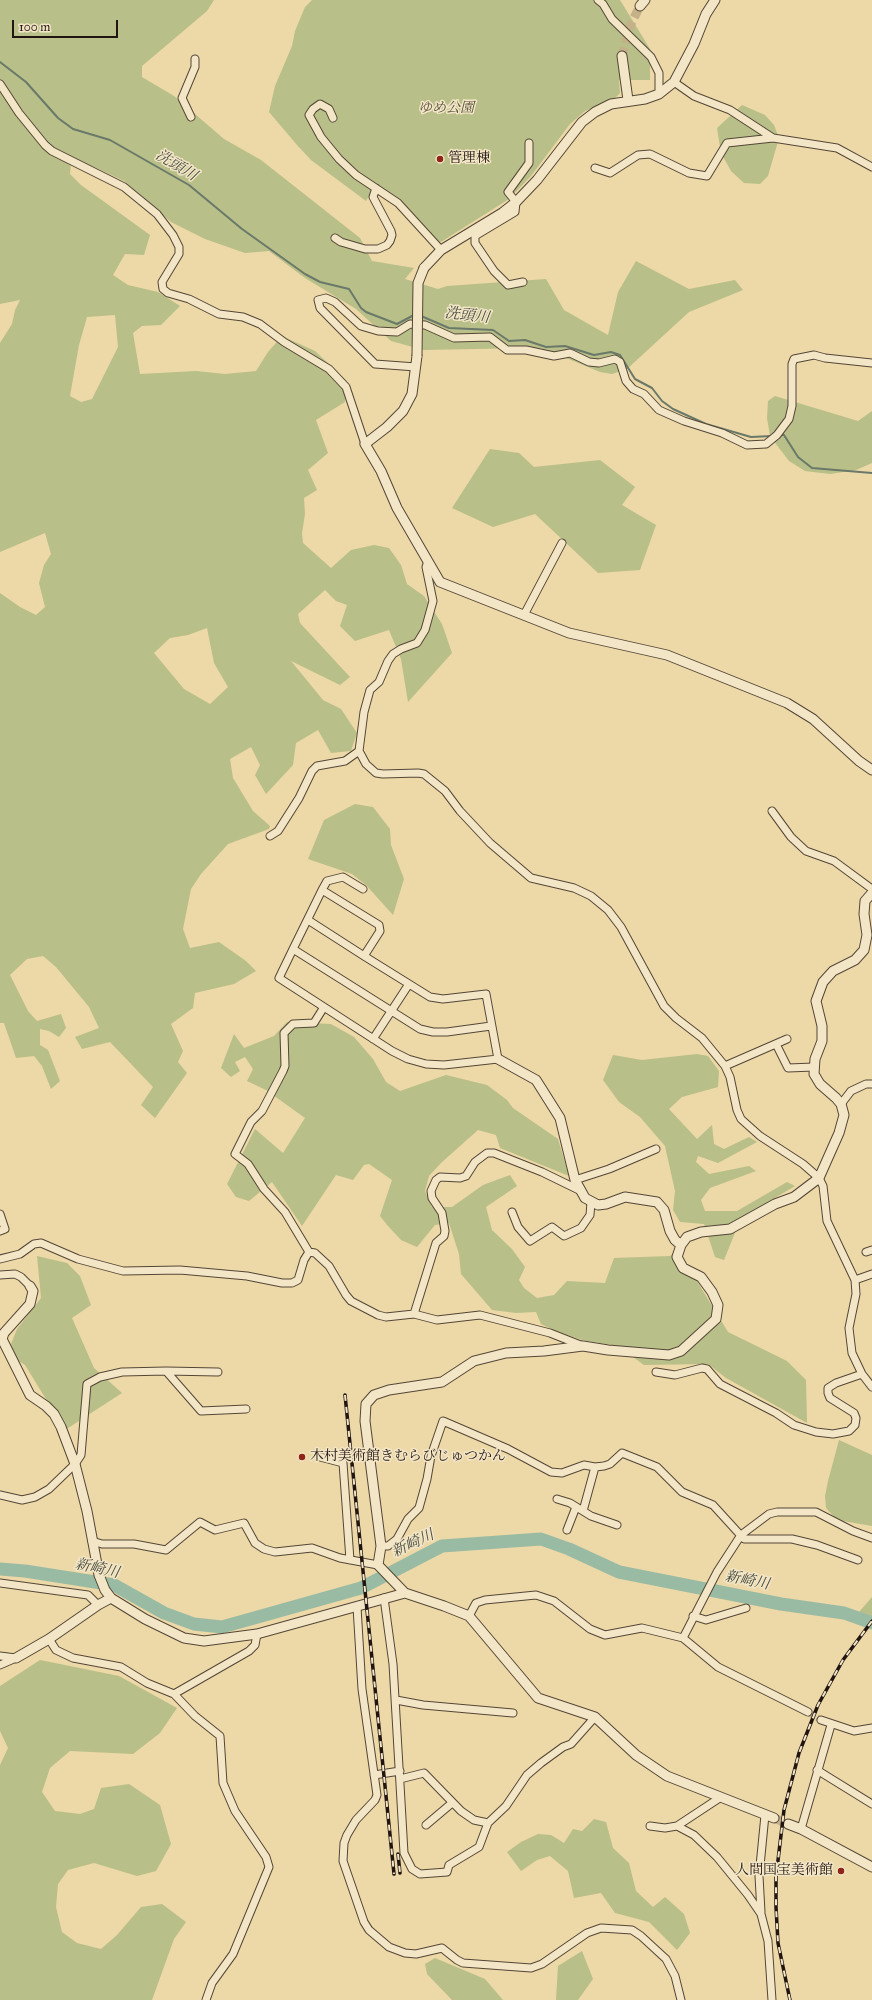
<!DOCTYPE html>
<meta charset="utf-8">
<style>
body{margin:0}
#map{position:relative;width:872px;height:2000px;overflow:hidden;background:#edd8a7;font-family:"IM FELL Great Primer",serif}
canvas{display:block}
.scale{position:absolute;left:12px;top:20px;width:106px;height:18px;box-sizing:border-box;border:2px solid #211511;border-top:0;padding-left:5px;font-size:12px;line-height:14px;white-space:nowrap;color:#211511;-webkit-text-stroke:3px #f3e6c6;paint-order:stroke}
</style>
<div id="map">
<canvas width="872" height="2000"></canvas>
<div class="scale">100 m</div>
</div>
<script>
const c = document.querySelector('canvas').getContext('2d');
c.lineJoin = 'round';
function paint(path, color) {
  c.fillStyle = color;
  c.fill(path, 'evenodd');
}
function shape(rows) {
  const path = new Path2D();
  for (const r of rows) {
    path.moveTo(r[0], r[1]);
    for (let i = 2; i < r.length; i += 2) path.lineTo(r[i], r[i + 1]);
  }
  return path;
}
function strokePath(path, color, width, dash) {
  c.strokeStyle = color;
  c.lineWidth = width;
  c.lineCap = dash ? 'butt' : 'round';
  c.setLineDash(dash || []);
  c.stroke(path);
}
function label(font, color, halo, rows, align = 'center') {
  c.font = font + ' "IM FELL Great Primer","Noto Serif JP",serif';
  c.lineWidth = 3;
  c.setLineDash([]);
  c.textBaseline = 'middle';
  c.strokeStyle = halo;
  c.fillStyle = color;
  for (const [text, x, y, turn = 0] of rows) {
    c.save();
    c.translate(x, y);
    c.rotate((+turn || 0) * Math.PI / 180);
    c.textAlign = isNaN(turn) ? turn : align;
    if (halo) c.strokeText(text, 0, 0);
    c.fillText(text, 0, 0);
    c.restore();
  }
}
paint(shape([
 [0,0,214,0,207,11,142,66,142,77,174,96,224,139,261,160,360,238,372,261,414,268,405,279,438,289,447,286,546,279,564,310,608,335,618,292,636,261,689,289,735,280,743,290,689,312,627,369,612,374,600,372,554,353,527,348,424,350,391,341,356,309,305,278,269,251,245,253,205,239,171,222,124,181,92,166,71,163,70,174,81,185,150,235,144,255,125,254,113,275,128,285,158,292,180,306,161,325,142,326,133,333,140,374,196,371,225,374,256,371,268,352,282,336,315,351,347,381,345,402,316,420,328,453,308,470,317,490,304,498,305,514,302,533,303,543,331,568,351,550,374,545,389,548,401,565,407,584,424,596,442,624,452,653,408,702,401,659,389,630,355,641,340,626,347,605,336,601,325,590,298,614,300,623,350,677,340,685,291,661,323,700,341,709,357,733,351,751,331,753,318,730,296,743,293,765,266,794,255,775,260,765,251,747,230,759,233,778,253,811,270,826,269,829,228,844,201,874,191,889,183,929,190,948,219,942,246,961,256,971,234,984,195,993,193,1008,171,1024,183,1051,178,1062,187,1073,155,1118,141,1105,153,1087,110,1042,82,1049,75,1037,99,1028,89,1007,56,967,43,956,27,959,10,975,28,1011,37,1021,61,1014,66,1028,59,1037,49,1031,40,1029,40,1045,48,1050,60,1081,51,1089,42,1066,34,1056,16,1058,4,1023,0,1023,0,593,20,607,36,615,45,607,39,583,44,565,51,554,45,533,0,552,0,343,12,324,15,310,20,300,0,304],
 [115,315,118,347,92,399,81,402,70,396,79,345,87,317],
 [207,628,214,663,228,687,210,704,184,689,154,653,170,638,188,635],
 [312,0,620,0,650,49,650,80,619,80,620,93,615,98,585,111,570,124,531,176,509,199,433,247,396,206,372,191,366,201,311,160,297,145,269,112,275,86,292,46,295,31,305,7],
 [742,105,765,115,774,125,779,138,768,176,760,184,744,183,731,171,721,153,717,128],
 [775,396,858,421,872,411,872,463,856,470,830,474,805,471,789,461,770,436,767,418,768,401],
 [490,449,519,453,534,467,600,460,635,487,622,505,656,525,640,570,598,573,535,514,493,527,452,508],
 [355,804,373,807,390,829,391,845,404,879,393,915,366,885,352,874,308,859,324,820],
 [287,1022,331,1024,354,1037,373,1059,386,1082,400,1091,446,1075,487,1085,507,1100,513,1108,558,1139,569,1176,500,1148,496,1135,478,1130,441,1163,429,1176,425,1191,432,1207,452,1207,483,1185,510,1175,517,1186,486,1207,492,1230,512,1249,525,1267,519,1280,524,1288,537,1298,554,1295,567,1281,605,1283,614,1258,670,1256,675,1251,689,1268,728,1332,787,1361,806,1380,807,1423,726,1378,708,1364,644,1365,618,1346,582,1340,553,1330,541,1324,536,1312,516,1313,492,1310,461,1274,459,1254,449,1223,435,1225,417,1247,401,1240,388,1226,380,1216,392,1180,369,1164,364,1165,353,1180,336,1175,302,1226,272,1182,249,1201,236,1197,227,1184,255,1129,283,1153,305,1118,266,1090,247,1081,253,1069,245,1057,235,1062,240,1071,231,1077,221,1068,234,1034,244,1048,274,1036],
 [697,1054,708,1056,719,1071,718,1087,682,1097,669,1109,697,1139,712,1125,714,1144,724,1149,749,1137,757,1142,718,1163,698,1156,696,1162,709,1174,749,1166,756,1171,710,1188,701,1200,705,1211,737,1211,787,1182,795,1186,741,1218,724,1260,715,1257,704,1224,680,1222,673,1210,675,1191,665,1146,640,1117,619,1102,603,1080,613,1055,642,1060],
 [37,1256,67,1263,80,1276,91,1305,72,1318,94,1368,122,1393,65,1430,25,1365,14,1358,11,1344,17,1329,41,1298],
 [839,1440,872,1455,872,1526,837,1520,826,1508,825,1496,828,1481],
 [872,1597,872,1617,859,1612],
 [40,1660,119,1676,177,1708,160,1733,133,1754,70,1751,50,1768,42,1792,55,1811,80,1814,94,1809,101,1788,129,1784,160,1805,171,1844,156,1871,137,1876,94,1863,68,1870,58,1884,56,1907,62,1932,77,1943,101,1949,117,1935,141,1907,162,1904,186,1922,174,1939,152,2000,0,2000,0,1765,8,1748,0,1731,0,1686],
 [594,1819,606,1822,613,1848,629,1863,636,1891,653,1907,665,1897,684,1914,690,1933,677,1950,649,1922,615,1913,601,1893,574,1898,568,1871,550,1856,537,1860,521,1871,507,1852,521,1842,538,1834,551,1835,564,1843,573,1829,582,1831],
 [582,1951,593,1979,578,2000,556,2000,558,1966],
 [435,1958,485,1979,503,2000,452,2000,427,1974,425,1964]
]), '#b8bf88');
strokePath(shape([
 [0,62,26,82,58,118,73,129,110,140,189,185,242,229,305,274,320,282,349,289,361,308,366,312,397,324,414,315],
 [421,316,449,328,493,330,509,341,525,340,546,347,565,346,594,355,611,352,620,355,635,379,652,388,662,401,673,409,706,424,751,437,772,436],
 [779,435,784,435,798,457,812,468,872,473]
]), '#6a7969', 2);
strokePath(shape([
 [0,1569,25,1571,114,1585,164,1613,194,1624,222,1627,361,1588,442,1546,541,1539,569,1549,619,1572,781,1604,844,1613,872,1623]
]), '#9abba3', 13);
strokePath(shape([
 [808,1712,821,1720]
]), '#c4b189', 7, [7, 3.5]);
strokePath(shape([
 [622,56,630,26,640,6],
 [774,1818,788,1824]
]), '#c4b189', 9, [9, 4.5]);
const minor = shape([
 [598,0,603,4,612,19,651,57,659,73,659,94],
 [674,82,694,96,730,110,773,138,837,148,872,167],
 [0,84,19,113,45,145,52,151,124,187,157,214,173,235,179,247,179,254,162,282,163,289,168,293,189,299,219,314,243,317,260,324,284,342,329,369,346,387,365,444],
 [191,117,182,98,195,67,195,59],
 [333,118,329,109,320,104,313,109,309,115,321,137,339,159,356,175,398,203,441,250],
 [595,168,610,173,638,155,650,154,689,173,707,176,727,143,773,138],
 [516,202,515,212,475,236,475,243,494,271,508,285,523,282],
 [516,202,508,192,529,163,529,143],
 [335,238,341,242,365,249,378,249,387,245,390,241,392,235,391,231,373,197,376,188],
 [416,367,375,364,320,308,318,300,326,298,335,302,361,326,378,331,397,332,410,324,425,325,454,338,490,337,507,350,526,350,554,356,570,353,589,362,599,363,615,359,620,362,626,381,633,389,644,394,659,410,684,421,722,433,747,445,766,444,777,435,789,419,792,406,792,364,794,359,814,355,825,358,872,363],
 [428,561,426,567,433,601,425,630,417,643,401,649,393,654,388,661,379,682,370,690,364,712,359,751,366,764,376,773,383,774,418,773,424,774,445,791,460,811,490,843,531,878,574,888,591,896,608,910,621,927,664,1006,676,1018,702,1038,725,1066,730,1077,737,1110,741,1119,760,1136,803,1164,819,1178,823,1186,827,1221,855,1280,856,1294,849,1328,852,1353,862,1374,872,1387],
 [524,615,562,543],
 [772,811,791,837,806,851,834,861,872,889],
 [270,836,278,831,299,798,312,771,317,766,345,761,359,751],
 [322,890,327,881,343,877,363,889],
 [308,920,364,956,430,997,443,999,486,994,498,1059,444,1065,426,1064,408,1059,392,1051,279,978,293,949,322,890,379,925,380,931,364,956],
 [293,949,420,1029,433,1032,447,1032,491,1026],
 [324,1007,314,1023,293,1024,284,1033,285,1066,283,1071,262,1111,251,1122,235,1154,248,1164,264,1189,285,1212,309,1252,315,1253,329,1266,346,1295,351,1301,378,1315,386,1317,414,1314,437,1320,480,1315,550,1333,583,1346],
 [373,1039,409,984],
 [776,1044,788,1068,814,1067],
 [725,1066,787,1039],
 [841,1104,851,1091,866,1084,872,1084],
 [575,1180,609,1169,656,1149],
 [512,1212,518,1227,530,1241,552,1227,564,1236,581,1228,590,1215,591,1202],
 [0,1214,5,1229,0,1231],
 [866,1252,872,1250],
 [0,1259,20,1254,34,1244,41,1243,78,1259,123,1271,180,1270,247,1276,282,1283,292,1283,298,1280,304,1260,309,1252],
 [0,1275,15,1274,21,1277,30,1286],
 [855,1280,872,1274],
 [414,1314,436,1243,444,1236,445,1231,442,1213,432,1198,431,1191,436,1180,440,1177,460,1178,466,1176,475,1162,487,1153,494,1153,542,1172,581,1191],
 [166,1371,218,1372],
 [656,1372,675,1375,702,1368,707,1369,720,1384,776,1413,794,1425,816,1432,833,1434,849,1431,855,1425,856,1418,854,1413,830,1398,828,1393,828,1388,836,1383,862,1374],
 [320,1457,343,1463,350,1560],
 [0,1495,22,1500,35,1497,49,1489,75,1464,81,1455,87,1384,100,1377,122,1372,166,1371,201,1411,246,1409],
 [557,1499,570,1503,591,1516,617,1525],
 [583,1511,595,1467],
 [567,1530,576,1507],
 [92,1541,102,1544,134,1544,166,1550,200,1522,215,1530,244,1523,255,1543,264,1549,275,1552,312,1548,340,1558,378,1565],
 [381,1546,388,1546,397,1539,408,1519,419,1508,427,1479,431,1456,443,1421,508,1449,551,1472,562,1473,584,1465,595,1467,604,1466,610,1464,622,1453,657,1467,682,1492,713,1505,744,1539,792,1539,817,1545,858,1560],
 [0,1583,88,1595,98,1605],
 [384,1598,393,1664,404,1853,412,1869,420,1874,447,1872,449,1865,479,1847,488,1823,506,1806,527,1775,541,1763,563,1747,571,1744,595,1717],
 [357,1607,362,1689,377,1795,375,1800,356,1820,347,1835,344,1843,343,1861,364,1922,369,1930,389,1947,405,1953,416,1954,442,1948,457,1960,463,1963,531,1968,542,1964,587,1933,601,1928,632,1930,641,1936,666,1959,675,1976,681,2000],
 [469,1616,476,1603,485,1600,536,1595,554,1601,590,1629,605,1635,642,1628,683,1638,718,1667,808,1712],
 [693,1616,706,1620,746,1608],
 [683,1638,717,1572,741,1535,769,1514,777,1512,816,1512,853,1531,872,1538],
 [49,1639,56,1650,73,1658,121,1667,147,1683,174,1694,249,1651,255,1645,257,1634],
 [0,1656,16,1658],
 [0,1665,16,1658],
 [174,1694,195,1716,220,1736,223,1783,235,1811,266,1857,269,1867,233,1954,212,1983,206,2000],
 [396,1700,423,1705,513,1713],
 [821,1720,854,1731,872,1728],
 [817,1770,872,1804],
 [374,1775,400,1771],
 [400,1779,424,1773,461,1811,474,1820,488,1823],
 [426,1825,452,1803],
 [650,1826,665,1828,677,1826,721,1797],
 [677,1826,694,1835,717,1857,748,1895,761,1914,768,1941,772,2000],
 [801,1829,831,1725],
 [761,1912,759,1876,765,1815]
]);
const tertiary = shape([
 [640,6,645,0],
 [622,56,628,100],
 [424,268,441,250,502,213,516,202,537,180,582,122,595,112,611,104,645,99,659,94,674,82,694,44,706,14,715,0],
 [417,356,412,394,403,411,387,427,365,444,381,471,397,508,440,582,569,633,667,655,787,703,813,719,859,761,872,770],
 [498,1059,536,1080,560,1118,575,1180,585,1198,598,1205,606,1204,625,1197,657,1202,664,1210,670,1231,675,1240,681,1245],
 [30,1286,33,1291,30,1304,4,1333,2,1339,30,1395,46,1406,54,1414,61,1427,75,1464,87,1511,99,1575,105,1590,111,1598,145,1619,184,1638,204,1641,257,1634,405,1593,444,1606,469,1616,538,1698,595,1717,636,1755,667,1776,774,1818],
 [405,1593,378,1565,381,1546,365,1421,366,1404,374,1395,389,1390,442,1382,474,1361,506,1353,544,1351,583,1346,608,1350,669,1355,681,1351,716,1319,718,1305,712,1292,701,1277,683,1268,677,1257,681,1245,687,1237,701,1232,730,1229,775,1204,794,1197,819,1178,839,1133,844,1115,841,1104,836,1098,820,1084,814,1074,815,1059,822,1041,822,1026,816,1001,823,982,833,971,855,960,864,950,867,935,864,914,865,901,872,893],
 [16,1658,49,1639,98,1605,111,1598],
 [788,1824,801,1829,872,1867]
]);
strokePath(minor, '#544636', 9);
strokePath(tertiary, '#544636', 11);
strokePath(minor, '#f3e6c6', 7);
strokePath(tertiary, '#f3e6c6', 9);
const rail = shape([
 [345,1395,394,1874],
 [398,1854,400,1873],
 [790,2000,778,1943,776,1907,776,1877,784,1810,799,1753,818,1705,843,1660,872,1621]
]);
strokePath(rail, '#211511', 3.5);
strokePath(rail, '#f3e6c6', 2, [6]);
const tertiaryBridge = shape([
 [417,356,418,283,424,268]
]);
strokePath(tertiaryBridge, '#544636', 11, []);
strokePath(tertiaryBridge, '#f3e6c6', 9);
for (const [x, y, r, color] of [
 [440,159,4,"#8f2418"],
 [302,1457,4,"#8f2418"],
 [841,1871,4,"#8f2418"]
]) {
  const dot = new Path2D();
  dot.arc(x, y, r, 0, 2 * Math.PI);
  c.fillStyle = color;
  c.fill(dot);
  strokePath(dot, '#f3e6c6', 1.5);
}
label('italic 14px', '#56503b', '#f3e6c6', [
 ["ゆめ公園",446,109]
]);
label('14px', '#211511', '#f3e6c6', [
 ["管理棟",448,159],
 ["木村美術館きむらびじゅつかん",310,1457],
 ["人間国宝美術館",833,1871,"right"]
], 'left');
label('italic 15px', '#4b4f44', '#f3e6c6', [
 ["洗頭川",176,166,31],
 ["洗頭川",467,316,7],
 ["新崎川",413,1544,-25],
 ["新崎川",97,1569,12],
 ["新崎川",747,1581,11]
]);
</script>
